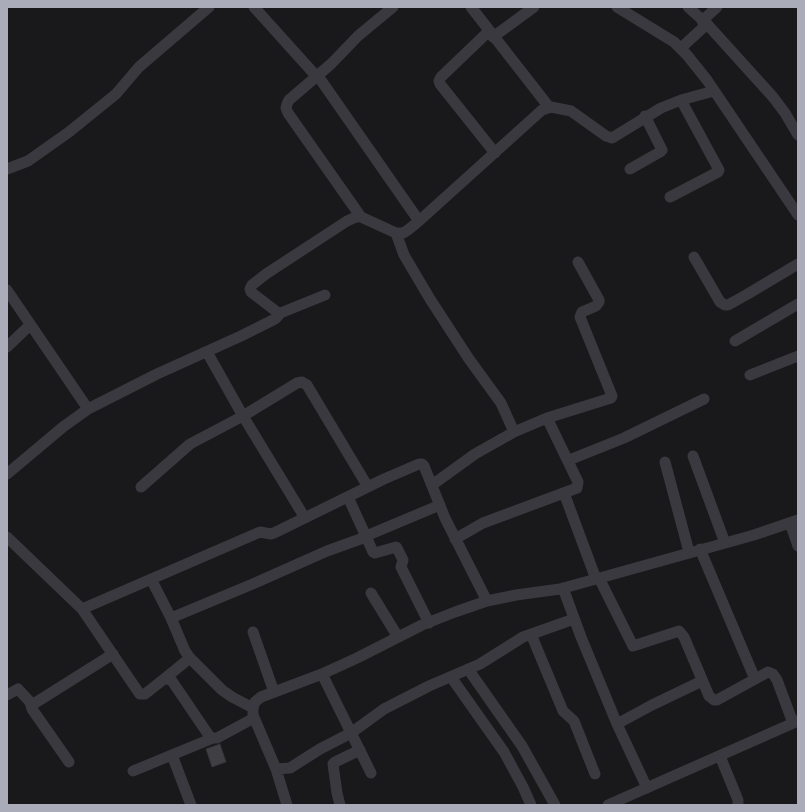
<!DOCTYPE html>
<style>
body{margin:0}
#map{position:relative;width:805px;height:812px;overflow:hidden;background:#19181a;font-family:Arial,sans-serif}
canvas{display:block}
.frame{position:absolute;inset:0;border:8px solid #abacb9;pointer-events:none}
</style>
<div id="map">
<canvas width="805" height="812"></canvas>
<div class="frame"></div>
</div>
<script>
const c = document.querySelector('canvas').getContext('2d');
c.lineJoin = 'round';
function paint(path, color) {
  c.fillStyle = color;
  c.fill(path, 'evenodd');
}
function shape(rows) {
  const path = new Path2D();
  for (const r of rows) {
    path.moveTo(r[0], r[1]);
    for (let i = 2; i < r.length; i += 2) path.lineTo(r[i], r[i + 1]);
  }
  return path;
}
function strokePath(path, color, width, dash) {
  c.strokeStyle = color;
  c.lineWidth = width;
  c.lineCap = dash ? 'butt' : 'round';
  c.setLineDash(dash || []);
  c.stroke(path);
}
const building = shape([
 [220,744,226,762,212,767,206,749,220,744]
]);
paint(building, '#404044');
strokePath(building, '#333236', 1);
strokePath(shape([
 [254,7,317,77],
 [471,7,549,107],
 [617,7,674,42,687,55,707,80,798,215],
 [688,7,707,24,773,97,785,113,798,135],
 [702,21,717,7],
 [489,31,441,77,439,81,440,84,495,153],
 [493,37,534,7],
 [681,48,707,24],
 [318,76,419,221],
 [7,169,28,161,69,132,116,94,139,67,209,7],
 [630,169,660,152,662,150,645,116],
 [670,197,718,172,719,170,681,100],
 [361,217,288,113,286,108,287,104,289,100,331,64,358,36,393,7],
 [396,233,404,255,430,299,469,359,501,403,514,432],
 [694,257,720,302,725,305,728,305,746,295,798,264],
 [7,290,88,409],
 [278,314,325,295],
 [735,341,798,304],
 [7,347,30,325],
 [207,352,243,416,305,518],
 [750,375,798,356],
 [693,456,725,543],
 [569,460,624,438,704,399],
 [665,462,689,552],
 [7,474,63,427,88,409,157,374,241,336,275,319,278,316,277,312,251,292,250,289,252,285,266,274,347,221,356,217,361,217,396,233,403,233,408,230,419,221,542,110,551,107,571,111,606,136,612,138,661,108,681,100,714,91],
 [432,485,475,454,514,432,547,418,611,398,612,396,580,317,582,312,596,306,599,302,599,300,578,262],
 [141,487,190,444,243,416,297,383,302,382,307,385,368,487],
 [564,493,596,579],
 [348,497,373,552,375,553,396,547,397,548,403,560,401,567,429,623],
 [790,523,798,546],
 [366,536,440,505],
 [7,537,82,609,139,693,140,694,145,694,164,679,167,679,172,681,210,737,213,738,217,738,254,718],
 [455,539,483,523,577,488,578,482,547,418],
 [700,549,755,679],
 [599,578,633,646,679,631,684,637,709,696,714,700,717,700,768,672,773,674,777,680,793,723],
 [151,579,171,618,185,651,190,658,222,690,232,697,253,708],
 [563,588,581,637,617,724,647,788],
 [371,593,398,637],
 [82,609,260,532,271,534,274,533,384,479,419,464,422,464,424,466,445,518,487,601],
 [171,618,255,583,327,551,366,537],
 [253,632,274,692],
 [531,634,563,711,574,721,595,774],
 [468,669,522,746,555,805],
 [322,674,371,773],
 [451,677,504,752,523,787,531,805],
 [164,679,190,658],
 [7,695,18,689,31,703,35,703,113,654],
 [30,702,32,709,69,762],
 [617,724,652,705,702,681],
 [172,755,191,805],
 [720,756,738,800,738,805],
 [276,769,290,768,320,749,351,733,384,709,429,686,480,664,523,637,574,619],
 [133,771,213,738],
 [287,805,276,769,253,715,253,708,255,702,261,697,322,674,357,658,422,625,455,612,487,601,516,595,560,589,596,579,754,535,798,520],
 [340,805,337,793,333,764,335,762,360,750],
 [608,805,798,721]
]), '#3a393f', 11);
</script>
